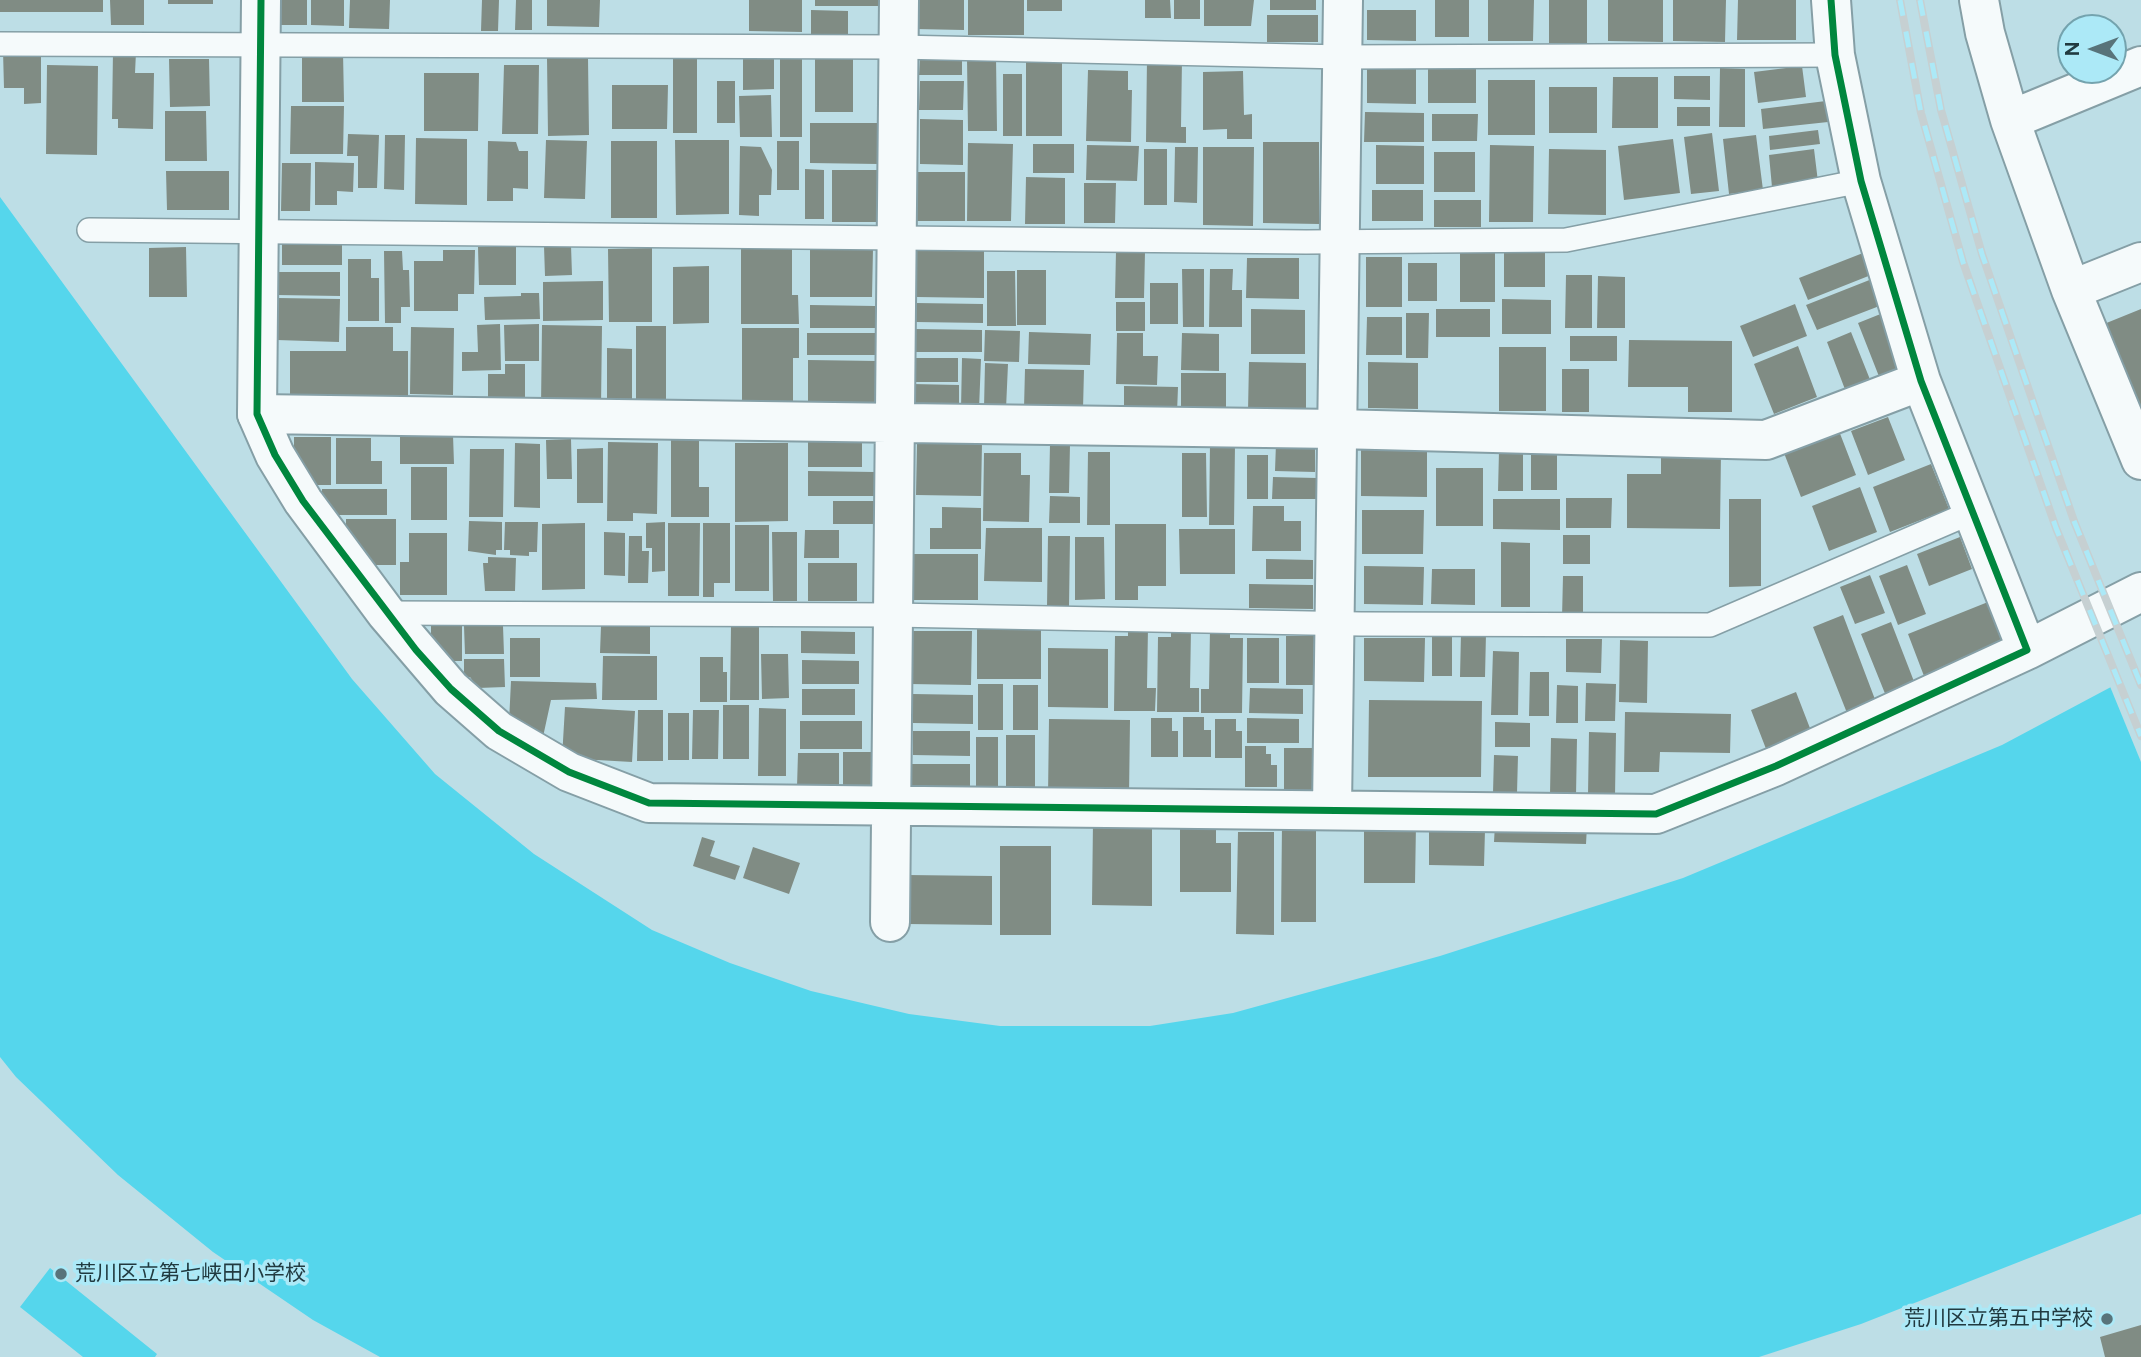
<!DOCTYPE html>
<meta charset="utf-8">
<style>
body{margin:0}
#map{position:relative;width:2141px;height:1357px;overflow:hidden;background:#bddee6;font-family:Figtree,sans-serif}
canvas{display:block}
.north{position:absolute;left:2057px;top:14px;width:70px;height:70px;box-sizing:border-box;background:#ace9f7;border:2px solid #74a3ae;border-radius:50%;rotate:270deg;font-size:19px;font-weight:700;line-height:28px;text-align:center;color:#213a40}
.north::after{content:'';display:block;margin:auto;width:24px;height:32px;background:#58737a;clip-path:polygon(50% 0,100% 100%,50% 72%,0 100%)}
</style>
<div id="map">
<canvas width="2141" height="1357"></canvas>
<div class="north">N</div>
</div>
<script>
const c = document.querySelector('canvas').getContext('2d');
c.lineJoin = 'round';
function paint(path, color) {
  c.fillStyle = color;
  c.fill(path, 'evenodd');
}
function shape(rows) {
  const path = new Path2D();
  for (const r of rows) {
    path.moveTo(r[0], r[1]);
    for (let i = 2; i < r.length; i += 2) path.lineTo(r[i], r[i + 1]);
  }
  return path;
}
function strokePath(path, color, width, dash) {
  c.strokeStyle = color;
  c.lineWidth = width;
  c.lineCap = dash ? 'butt' : 'round';
  c.setLineDash(dash || []);
  c.stroke(path);
}
function label(font, color, halo, rows, align = 'center') {
  c.font = font + ' Figtree,"Noto Sans JP",sans-serif';
  c.lineWidth = 7;
  c.setLineDash([]);
  c.textBaseline = 'middle';
  c.strokeStyle = halo;
  c.fillStyle = color;
  for (const [text, x, y, turn = 0] of rows) {
    c.save();
    c.translate(x, y);
    c.rotate((+turn || 0) * Math.PI / 180);
    c.textAlign = isNaN(turn) ? turn : align;
    if (halo) c.strokeText(text, 0, 0);
    c.fillText(text, 0, 0);
    c.restore();
  }
}
paint(shape([
 [0,197,352,679,435,774,534,854,652,930,730,963,811,991,909,1014,1000,1026,1150,1026,1233,1013,1440,956,1683,878,2002,745,2141,671,2141,1214,1861,1324,1759,1357,380,1357,313,1320,213,1252,118,1175,16,1077,0,1057],
 [50,1268,157,1354,155,1357,83,1357,20,1307]
]), '#55d6ec');
paint(shape([
 [2141,668,2141,762,2109,684]
]), '#bddee6');
paint(shape([
 [0,0,103,0,103,12,0,12],
 [110,0,144,0,144,25,111,25],
 [168,0,213,0,213,4,168,4],
 [277,0,307,0,307,25,277,25],
 [311,0,344,0,344,26,311,25],
 [350,0,390,0,389,29,349,28],
 [482,0,499,0,498,31,481,31],
 [516,0,532,0,532,30,515,30],
 [547,0,600,0,599,27,547,26],
 [749,0,802,0,802,32,749,31],
 [815,0,878,0,878,6,815,6],
 [916,0,964,0,964,30,915,29],
 [968,0,1024,0,1024,35,968,35],
 [1027,0,1062,0,1062,11,1027,11],
 [1145,0,1170,0,1171,18,1145,18],
 [1174,0,1200,0,1200,19,1174,19],
 [1204,0,1254,0,1251,26,1204,26],
 [1270,0,1316,0,1316,10,1270,10],
 [1435,0,1469,0,1469,37,1435,37],
 [1488,0,1534,0,1533,41,1488,41],
 [1549,0,1587,0,1587,43,1549,43],
 [1608,0,1663,0,1663,42,1608,41],
 [1673,0,1726,0,1725,42,1673,41],
 [1738,0,1796,0,1796,40,1737,40],
 [811,10,848,11,848,37,811,37],
 [1367,10,1416,10,1416,41,1367,40],
 [1267,15,1318,15,1318,42,1267,42],
 [3,51,41,51,41,103,24,104,24,88,4,88],
 [113,51,136,52,135,73,154,73,153,129,118,128,118,119,112,119],
 [302,52,343,52,344,102,302,102],
 [774,54,774,89,743,90,743,55],
 [780,56,802,56,802,137,780,137],
 [673,57,697,57,697,133,673,133],
 [815,57,853,57,853,112,815,112],
 [996,57,997,131,968,131,967,58],
 [547,58,588,58,589,135,548,136],
 [920,58,962,58,962,75,919,75],
 [1026,58,1062,58,1062,136,1026,136],
 [1147,58,1182,59,1181,127,1186,127,1186,143,1146,142],
 [169,59,209,59,210,106,170,107],
 [47,65,98,66,97,155,46,154],
 [504,65,539,65,538,134,502,134],
 [1428,65,1476,65,1476,103,1428,103],
 [1802,66,1806,97,1758,103,1754,72],
 [1367,68,1416,69,1416,104,1367,103],
 [1720,68,1745,69,1745,127,1719,127],
 [1088,70,1128,71,1128,90,1132,90,1131,142,1086,141],
 [1243,71,1244,115,1252,114,1252,139,1227,139,1227,129,1203,130,1203,72],
 [424,73,479,73,478,131,424,131],
 [1003,74,1022,74,1022,136,1003,136],
 [1674,76,1710,76,1710,100,1674,99],
 [1613,77,1658,77,1658,128,1612,128],
 [1488,80,1535,80,1535,135,1488,135],
 [717,81,735,81,735,123,717,123],
 [920,81,964,81,963,110,919,110],
 [612,85,668,85,667,129,612,129],
 [1549,87,1597,87,1597,133,1549,133],
 [771,95,772,137,740,137,739,96],
 [1826,101,1828,122,1763,129,1761,109],
 [291,106,344,106,343,154,290,154],
 [1677,107,1710,107,1710,126,1677,126],
 [165,111,206,111,207,161,165,161],
 [1365,112,1424,113,1424,142,1364,142],
 [1432,114,1478,114,1477,141,1432,141],
 [920,119,963,120,963,165,920,164],
 [810,123,879,123,878,164,810,163],
 [1818,130,1820,144,1770,150,1769,136],
 [1712,133,1719,191,1691,194,1684,137],
 [348,134,379,135,377,188,358,188,358,156,347,156],
 [385,135,405,135,404,190,384,189],
 [1756,135,1763,190,1729,194,1723,139],
 [416,138,467,139,467,205,415,204],
 [1673,139,1680,193,1624,200,1618,146],
 [546,140,587,141,585,199,544,198],
 [675,140,729,140,729,214,676,215],
 [488,141,516,142,519,151,528,151,528,189,513,188,513,201,487,201],
 [611,141,657,141,657,218,611,218],
 [777,141,799,141,799,190,777,190],
 [1263,142,1319,142,1319,224,1263,223],
 [968,143,1013,144,1011,221,967,221],
 [1033,144,1074,144,1074,173,1033,173],
 [1087,145,1139,146,1137,181,1086,180],
 [1376,145,1424,146,1424,184,1376,184],
 [1490,145,1534,146,1533,222,1489,222],
 [740,146,761,147,772,170,771,195,759,195,759,216,739,215],
 [1175,147,1198,147,1197,203,1174,202],
 [1203,147,1254,147,1253,226,1203,225],
 [1144,149,1167,149,1167,205,1144,205],
 [1549,149,1606,150,1606,215,1548,214],
 [1814,149,1818,182,1772,187,1769,155],
 [1434,152,1475,152,1475,192,1434,192],
 [315,162,354,163,353,192,337,191,337,205,315,205],
 [282,163,311,163,310,211,281,211],
 [805,169,824,170,824,219,805,219],
 [832,170,877,170,877,222,832,222],
 [166,171,229,171,229,210,167,210],
 [917,172,965,172,965,221,916,221],
 [1026,177,1065,178,1065,224,1025,224],
 [1084,183,1116,183,1115,223,1084,223],
 [1372,190,1423,190,1423,221,1372,221],
 [1434,200,1481,200,1481,227,1434,227],
 [282,241,342,241,342,265,282,265],
 [792,244,792,295,798,295,799,324,741,324,741,245],
 [571,245,572,275,545,276,544,246],
 [186,247,187,297,149,297,149,248],
 [478,247,516,247,516,285,479,285],
 [917,247,984,247,984,298,917,297],
 [652,248,652,322,609,322,608,249],
 [810,249,873,249,872,297,810,297],
 [443,250,475,250,474,294,458,294,458,311,414,311,414,261,443,261],
 [1460,250,1495,251,1495,302,1460,302],
 [1504,250,1545,251,1545,287,1504,287],
 [384,251,402,251,403,270,409,270,410,307,401,307,401,323,385,323],
 [1116,251,1145,252,1144,298,1115,298],
 [1863,253,1871,275,1808,300,1799,278],
 [1366,257,1402,257,1402,307,1366,307],
 [1247,258,1299,258,1299,299,1246,298],
 [348,259,371,259,371,278,379,278,379,321,348,321],
 [1408,263,1437,263,1437,301,1408,301],
 [709,266,709,323,673,324,673,267],
 [1182,269,1204,269,1204,327,1183,327],
 [1210,269,1233,269,1232,290,1242,290,1242,327,1209,327],
 [1017,270,1046,270,1046,325,1017,325],
 [987,271,1015,271,1016,326,987,326],
 [277,272,340,272,340,296,277,295],
 [1566,275,1592,275,1592,328,1565,328],
 [1598,276,1625,277,1625,328,1597,328],
 [1872,279,1882,305,1817,330,1806,305],
 [603,281,603,320,543,321,543,282],
 [1150,283,1178,283,1178,324,1150,324],
 [521,293,539,293,540,319,485,320,484,297,521,296],
 [278,298,340,299,339,342,277,340],
 [1502,299,1551,300,1551,334,1502,334],
 [1116,302,1145,302,1145,331,1116,331],
 [916,303,983,304,983,323,916,322],
 [1795,304,1807,336,1753,357,1740,326],
 [810,305,875,306,875,328,810,328],
 [1251,309,1305,310,1305,354,1251,354],
 [1436,309,1490,309,1490,337,1436,337],
 [2141,309,2141,415,2104,324],
 [1406,313,1429,313,1428,358,1406,358],
 [1883,313,1905,370,1880,379,1858,323],
 [1367,317,1402,317,1402,355,1366,355],
 [500,324,501,370,462,371,462,352,478,352,477,325],
 [539,324,539,361,505,361,504,325],
 [542,325,602,326,601,407,541,406],
 [636,326,666,326,666,407,636,407],
 [346,327,393,327,393,351,408,351,408,398,290,397,290,351,346,351],
 [411,327,454,328,453,395,410,394],
 [742,328,799,328,799,358,793,358,793,408,742,408],
 [915,329,982,330,982,352,915,352],
 [985,330,1020,331,1019,362,984,361],
 [1029,332,1091,334,1090,365,1028,364],
 [1851,332,1871,382,1846,392,1827,342],
 [807,333,875,333,875,355,807,355],
 [1117,333,1143,333,1143,356,1158,356,1157,385,1116,384],
 [1182,333,1219,334,1219,371,1181,370],
 [1570,336,1617,336,1617,361,1570,361],
 [1629,340,1732,341,1732,412,1688,412,1688,387,1628,387],
 [1798,346,1817,397,1774,414,1754,364],
 [1499,347,1546,347,1546,411,1499,411],
 [607,348,632,349,632,403,607,403],
 [914,358,958,358,958,382,914,382],
 [962,358,981,359,979,409,961,409],
 [808,360,877,361,877,407,808,406],
 [1249,362,1306,363,1306,411,1248,411],
 [1368,362,1418,363,1418,409,1368,408],
 [985,363,1008,364,1006,409,984,408],
 [505,364,525,364,525,406,488,406,488,374,505,374],
 [1025,369,1084,370,1083,409,1024,408],
 [1562,369,1589,369,1589,412,1562,412],
 [1181,373,1226,373,1226,412,1181,412],
 [912,384,959,385,959,408,912,408],
 [1124,386,1178,387,1177,413,1124,413],
 [1888,417,1905,460,1868,475,1851,431],
 [1839,431,1856,475,1801,497,1784,453],
 [400,435,453,435,454,464,400,464],
 [808,436,862,437,862,467,808,467],
 [294,437,331,437,331,485,310,485,294,461],
 [671,437,699,437,699,487,709,487,709,517,671,517],
 [336,438,371,438,371,461,382,461,382,484,336,484],
 [571,439,572,479,547,479,546,440],
 [608,442,658,443,657,514,633,513,633,521,607,521],
 [515,443,540,444,540,508,514,507],
 [735,443,788,443,788,521,735,522],
 [917,443,982,443,981,496,916,495],
 [1276,443,1315,444,1315,472,1275,471],
 [1050,444,1070,444,1069,493,1049,493],
 [1210,444,1235,444,1234,525,1209,525],
 [603,448,603,503,577,503,577,449],
 [1361,448,1427,448,1427,497,1361,496],
 [470,449,504,449,503,517,469,517],
 [1531,449,1557,450,1557,490,1531,490],
 [1661,450,1721,451,1720,529,1627,528,1627,474,1661,474],
 [1499,451,1523,451,1523,491,1498,491],
 [1088,452,1110,452,1110,525,1087,525],
 [984,453,1021,453,1021,475,1030,475,1029,522,983,521],
 [1182,453,1206,453,1207,517,1182,517],
 [1247,455,1268,455,1268,499,1247,499],
 [1931,464,1949,509,1890,532,1873,487],
 [411,467,447,467,447,520,411,520],
 [1436,468,1483,468,1483,526,1436,526],
 [808,471,874,472,874,496,808,496],
 [1273,477,1317,478,1317,499,1272,499],
 [1860,487,1877,532,1829,551,1812,506],
 [322,489,387,489,387,515,331,515,331,505,322,504],
 [1050,496,1080,497,1080,523,1049,523],
 [1566,498,1612,498,1611,528,1566,528],
 [1493,499,1560,499,1560,530,1493,529],
 [1729,499,1761,499,1761,586,1729,587],
 [833,501,879,501,879,524,833,524],
 [1253,506,1284,506,1284,521,1301,521,1301,551,1252,551],
 [942,507,981,508,981,549,930,549,930,528,942,528],
 [1362,510,1424,510,1423,554,1362,554],
 [346,519,396,519,396,565,364,565,346,536],
 [469,521,502,522,502,550,496,550,496,555,468,551],
 [505,522,538,522,537,552,529,552,529,556,510,555,510,550,504,550],
 [665,522,665,571,652,572,652,548,646,548,646,523],
 [585,523,585,589,542,590,542,524],
 [668,523,700,523,699,596,668,596],
 [703,523,730,523,730,583,714,583,714,597,703,597],
 [1115,524,1166,524,1166,586,1138,586,1138,600,1115,600],
 [735,525,769,525,769,591,735,591],
 [986,528,1042,528,1042,582,984,581],
 [1179,529,1235,529,1235,574,1180,574],
 [805,530,839,530,839,558,804,558],
 [604,532,625,533,625,576,604,575],
 [772,532,797,532,797,601,773,601],
 [409,533,447,533,447,595,400,595,400,562,409,562],
 [1563,535,1590,535,1590,564,1563,564],
 [629,536,642,536,642,551,649,551,648,583,628,583],
 [1048,536,1070,536,1069,607,1047,607],
 [1075,537,1104,537,1105,599,1075,600],
 [1960,537,1972,569,1929,586,1917,554],
 [1501,542,1530,543,1530,607,1501,607],
 [914,554,978,554,978,600,914,600],
 [488,557,516,558,515,591,485,591,483,563,488,563],
 [1266,559,1313,560,1313,579,1266,579],
 [808,563,857,563,857,601,808,601],
 [1907,565,1926,614,1898,625,1879,576],
 [1364,566,1424,567,1423,605,1364,604],
 [1432,569,1475,569,1475,605,1431,604],
 [1870,575,1885,613,1855,624,1840,587],
 [1563,576,1583,576,1583,618,1562,618],
 [1249,584,1313,585,1313,609,1249,608],
 [1988,602,2004,644,1924,676,1908,634],
 [1843,615,1876,702,1847,713,1813,627],
 [1891,622,1915,684,1886,696,1861,634],
 [431,623,462,623,462,661,448,661,431,641],
 [464,626,503,626,504,654,465,654],
 [601,626,650,626,650,654,600,653],
 [731,626,759,626,759,700,730,700],
 [1128,627,1148,627,1147,688,1156,688,1155,711,1114,711,1115,636,1128,636],
 [1171,628,1191,628,1190,688,1199,688,1199,712,1157,712,1158,637,1171,637],
 [977,629,1041,629,1041,679,977,679],
 [1210,629,1230,629,1230,638,1243,638,1242,713,1201,713,1201,689,1209,689],
 [801,631,855,632,855,654,801,653],
 [911,631,972,631,971,685,910,684],
 [1432,633,1452,634,1452,676,1432,676],
 [1461,633,1486,633,1485,677,1460,677],
 [1286,636,1314,636,1313,685,1286,685],
 [510,638,540,638,540,677,510,677],
 [1247,638,1279,638,1279,683,1247,683],
 [1364,638,1425,638,1424,682,1364,681],
 [1566,639,1602,639,1601,673,1566,672],
 [1620,640,1648,641,1647,703,1619,702],
 [1048,648,1108,649,1108,708,1048,707],
 [1493,651,1519,652,1518,715,1491,715],
 [761,654,788,654,789,698,762,699],
 [603,656,657,656,657,700,602,700],
 [700,657,723,657,723,672,727,672,727,702,700,702],
 [464,659,504,659,505,687,478,688,470,677,464,677],
 [802,660,859,661,859,684,802,684],
 [1530,672,1549,672,1549,716,1529,716],
 [511,681,596,683,597,699,551,700,541,746,509,722],
 [1586,683,1616,684,1615,721,1585,721],
 [978,684,1003,684,1003,730,978,730],
 [1013,685,1038,685,1038,730,1013,730],
 [1557,685,1578,686,1578,723,1556,723],
 [1250,688,1303,689,1303,714,1249,713],
 [802,689,855,689,855,715,802,715],
 [1796,692,1813,736,1768,754,1751,710],
 [913,694,973,695,973,724,913,723],
 [1369,700,1482,701,1481,777,1368,777],
 [723,705,749,705,749,759,723,759],
 [565,707,635,711,632,762,562,758],
 [759,708,786,709,786,776,758,776],
 [638,710,663,710,663,761,637,761],
 [693,710,719,710,718,759,692,759],
 [1625,712,1731,714,1730,753,1660,752,1659,772,1624,772],
 [668,713,689,713,689,760,668,760],
 [1183,717,1204,717,1204,730,1211,730,1211,757,1183,757],
 [1151,718,1172,718,1172,731,1178,731,1178,757,1151,757],
 [1247,718,1299,719,1299,743,1247,743],
 [1049,719,1130,720,1129,796,1048,796],
 [1215,719,1236,719,1236,731,1242,731,1242,758,1215,758],
 [800,721,862,721,862,749,800,749],
 [1495,722,1530,723,1530,747,1495,747],
 [913,731,970,731,970,756,913,755],
 [1589,732,1616,733,1615,796,1588,795],
 [1006,735,1035,735,1035,789,1006,789],
 [976,737,998,737,998,794,976,793],
 [1551,738,1577,739,1576,796,1550,795],
 [1245,746,1266,746,1266,754,1271,754,1271,765,1277,765,1277,787,1245,787],
 [1284,748,1314,748,1313,798,1284,797],
 [843,752,872,752,871,789,843,789],
 [798,753,839,753,839,788,797,787],
 [1494,755,1518,756,1517,793,1493,793],
 [910,764,970,764,970,793,910,793],
 [1093,821,1152,821,1152,906,1092,905],
 [1216,822,1216,843,1231,843,1231,892,1180,892,1180,823],
 [1282,824,1316,824,1316,922,1281,922],
 [1364,824,1416,824,1415,883,1364,883],
 [1495,824,1587,826,1586,844,1494,842],
 [1429,829,1485,830,1484,866,1429,865],
 [1238,832,1274,832,1274,935,1236,934],
 [702,837,715,841,710,856,740,866,735,880,693,866],
 [1000,846,1051,846,1051,935,1000,935],
 [753,847,800,863,789,894,743,878],
 [907,875,992,876,992,925,907,924],
 [2141,1325,2141,1357,2105,1357,2100,1337]
]), '#808c84');
const service = shape([
 [0,44,899,47,1342,57,1835,55],
 [89,230,1306,242,1566,240,1861,181],
 [386,613,893,615,1361,624,1710,625,1970,513]
]);
const minor = shape([
 [1831,0,1835,55,1861,181,1921,381,2027,650,1776,766,1656,814,649,803,569,772,499,731,451,689,386,613,303,501,275,455,257,414,1337,429,1766,440,1921,381],
 [1979,0,1985,33,2010,120,2071,290,2141,460],
 [2010,120,2141,66],
 [2071,290,2141,262],
 [2027,650,2141,592],
 [1332,808,1343,0],
 [890,922,899,0]
]);
const tertiary = shape([
 [257,414,261,0]
]);
strokePath(service, '#859fa6', 26);
strokePath(minor, '#859fa6', 42);
strokePath(tertiary, '#859fa6', 42);
strokePath(service, '#f5fafb', 23);
strokePath(minor, '#f5fafb', 38);
strokePath(tertiary, '#f5fafb', 38);
const rail = shape([
 [1900,0,1921,113,1963,262,2056,528,2141,736],
 [1920,0,1941,110,1982,254,2074,521,2141,685]
]);
strokePath(rail, '#c6d0d2', 8);
strokePath(rail, '#ace9f7', 5, [16]);
strokePath(shape([
 [261,0,257,414,275,455,303,501,416,650,451,689,499,731,569,772,649,803,1656,814,1776,766,2027,650,1921,381,1861,181,1835,55,1831,0]
]), '#00873e', 7);
for (const [x, y, r, color] of [
 [61,1274,7,"#58737a"],
 [2107,1319,7,"#58737a"]
]) {
  const dot = new Path2D();
  dot.arc(x, y, r, 0, 2 * Math.PI);
  c.fillStyle = color;
  c.fill(dot);
  strokePath(dot, '#ace9f7', 2.5);
}
label('21px', '#213a40', '#ace9f7', [
 ["荒川区立第七峡田小学校",75,1274],
 ["荒川区立第五中学校",2093,1319,"right"]
], 'left');
</script>
